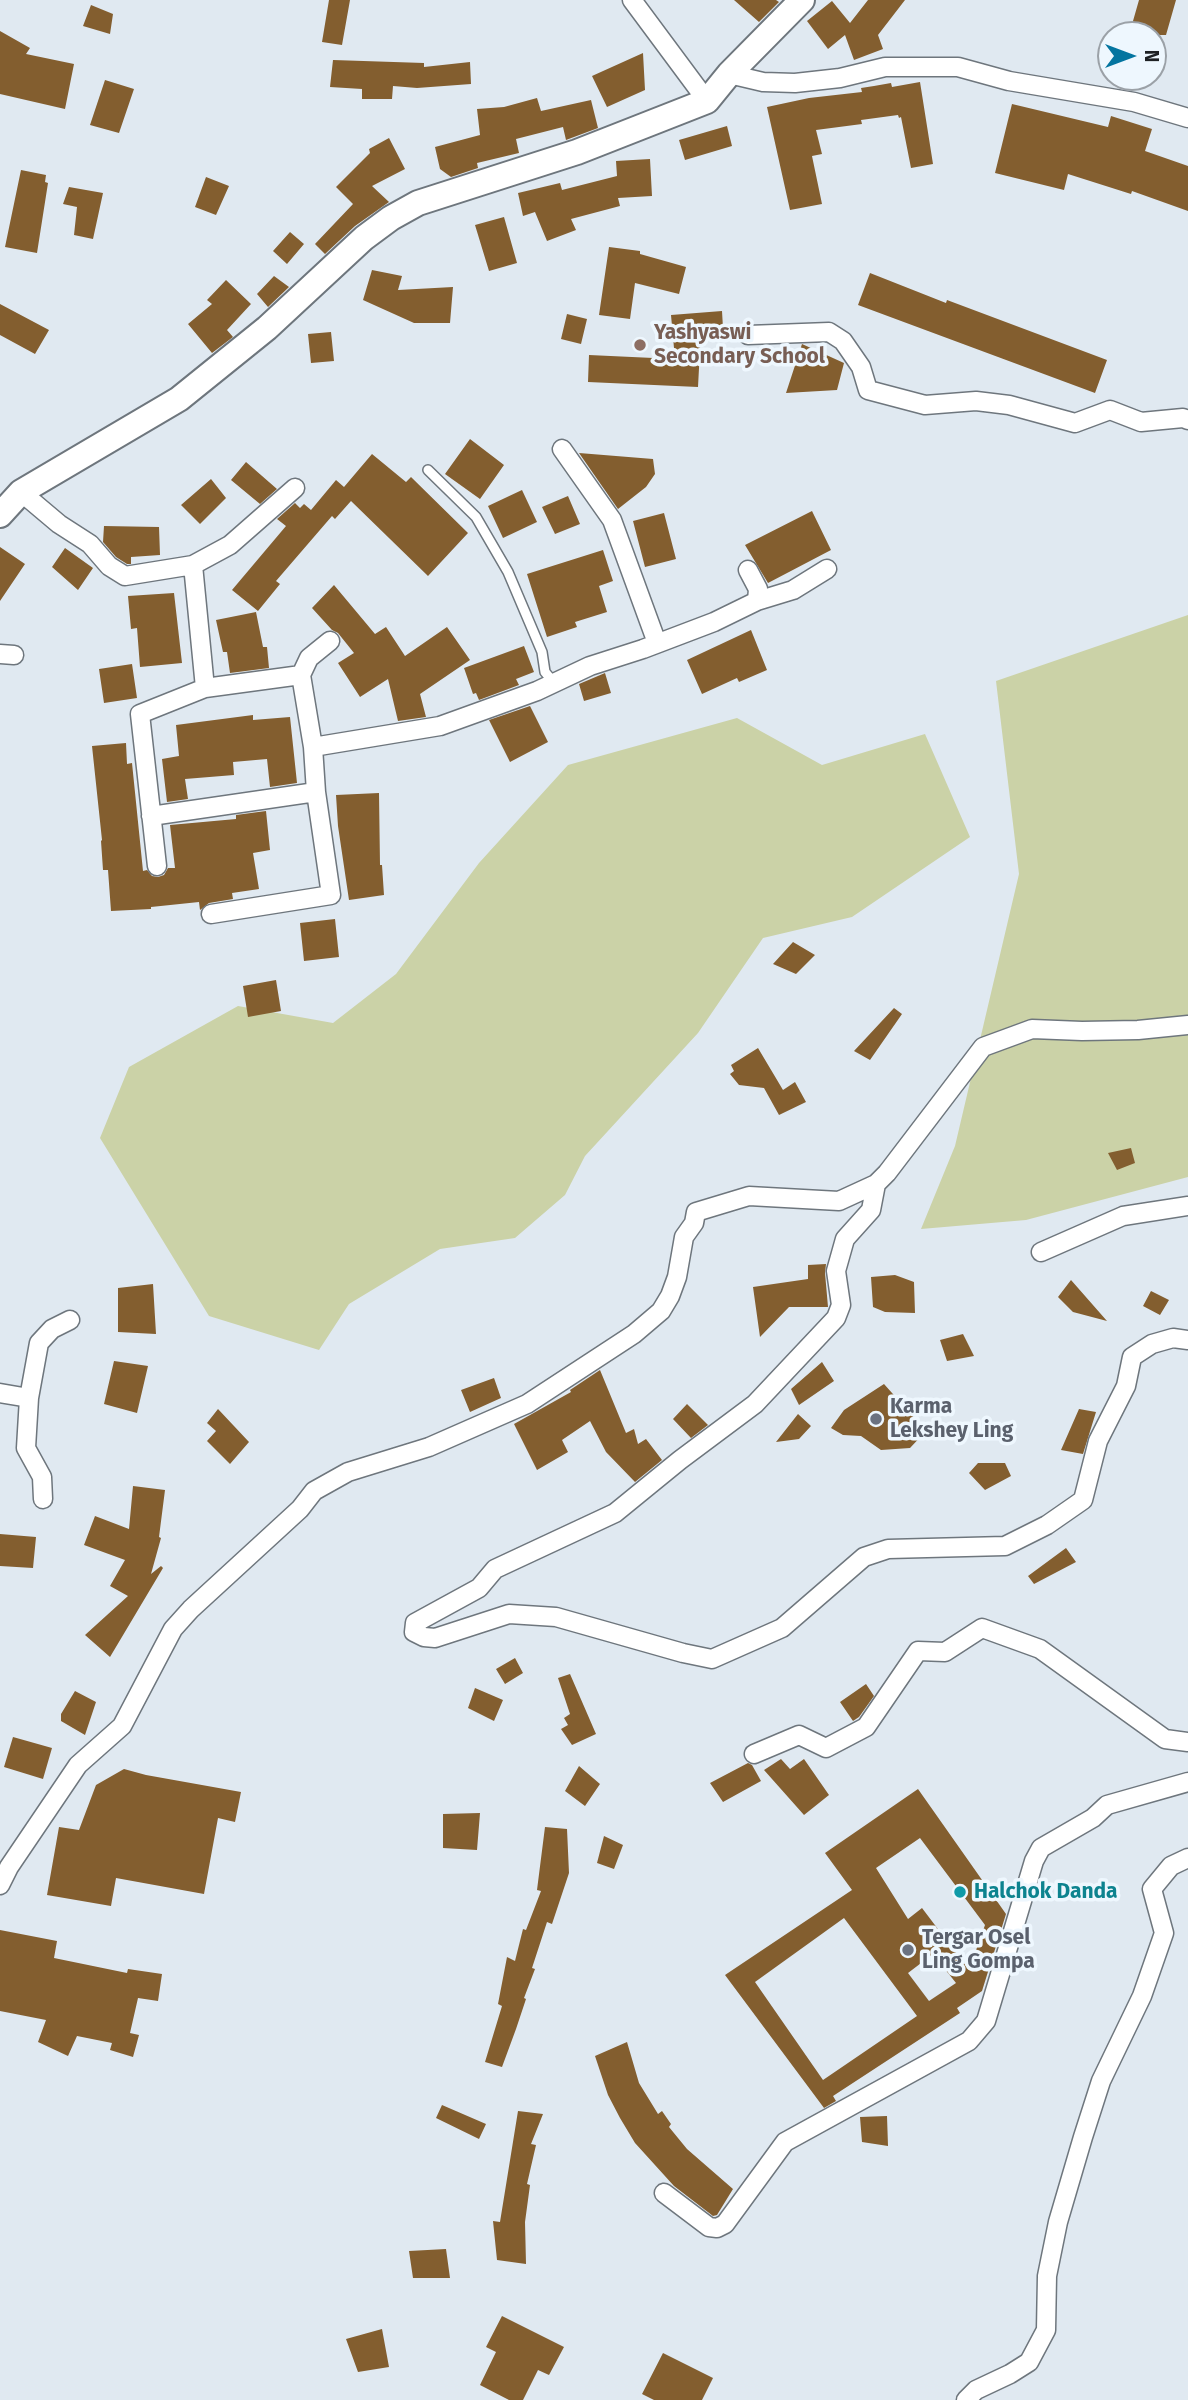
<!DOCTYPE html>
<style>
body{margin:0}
#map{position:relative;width:1188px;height:2400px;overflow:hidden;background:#e0e9f1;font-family:"Fira Sans",sans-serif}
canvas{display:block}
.north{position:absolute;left:1097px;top:21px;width:70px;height:70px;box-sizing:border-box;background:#eef7fe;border:2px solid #9ba1a7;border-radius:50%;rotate:90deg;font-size:19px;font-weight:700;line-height:28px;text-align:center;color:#1e2124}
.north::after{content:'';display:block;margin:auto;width:24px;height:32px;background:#0475a0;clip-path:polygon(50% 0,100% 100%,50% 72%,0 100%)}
</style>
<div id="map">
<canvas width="1188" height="2400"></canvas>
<div class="north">N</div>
</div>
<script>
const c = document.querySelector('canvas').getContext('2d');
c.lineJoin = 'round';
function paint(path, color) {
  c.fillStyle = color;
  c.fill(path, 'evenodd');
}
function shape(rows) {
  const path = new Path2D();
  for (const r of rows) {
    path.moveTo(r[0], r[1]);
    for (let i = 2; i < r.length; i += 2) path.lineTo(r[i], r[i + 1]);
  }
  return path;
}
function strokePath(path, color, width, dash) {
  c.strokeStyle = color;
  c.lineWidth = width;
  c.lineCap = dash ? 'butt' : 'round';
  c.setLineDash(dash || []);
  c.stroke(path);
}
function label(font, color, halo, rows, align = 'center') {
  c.font = font + ' "Fira Sans",sans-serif';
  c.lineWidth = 7;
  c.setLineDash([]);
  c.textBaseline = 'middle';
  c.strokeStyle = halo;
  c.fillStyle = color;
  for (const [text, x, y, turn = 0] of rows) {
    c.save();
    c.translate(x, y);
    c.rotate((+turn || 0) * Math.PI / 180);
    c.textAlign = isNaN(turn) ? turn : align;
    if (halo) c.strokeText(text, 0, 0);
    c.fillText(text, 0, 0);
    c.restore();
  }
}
paint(shape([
 [1188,615,1188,1177,1026,1220,921,1229,955,1146,1019,874,996,681],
 [737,718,822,765,925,734,970,837,852,917,763,938,698,1033,585,1156,565,1195,515,1238,440,1249,349,1304,319,1350,209,1316,100,1138,129,1067,238,1006,333,1023,396,974,479,863,568,765]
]), '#cbd2a7');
paint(shape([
 [329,0,350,0,342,45,322,42],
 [734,0,776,0,779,2,759,22],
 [868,0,905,0,878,35,883,49,854,60,845,35,828,49,807,21,832,1,850,23],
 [1139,0,1176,0,1166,35,1129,35],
 [91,5,113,14,110,34,83,26],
 [0,31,30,48,26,54,74,64,65,109,0,94],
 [643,53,645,90,607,107,592,76],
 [333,60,424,63,424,67,470,62,471,84,417,88,393,86,392,99,362,99,362,89,330,87],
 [105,80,134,89,119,133,90,125],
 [920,82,933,164,911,168,901,117,899,118,898,115,861,120,862,124,816,130,822,154,812,156,822,204,790,210,767,107,809,98,862,92,861,88,874,86,891,83,892,87],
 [537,98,541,111,591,100,598,128,566,140,563,127,516,139,519,153,477,163,478,168,451,177,440,169,435,147,480,135,477,109,504,107],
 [1012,104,1108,127,1111,116,1152,129,1145,151,1188,166,1188,211,1132,191,1131,194,1068,174,1064,190,995,173],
 [727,126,732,146,685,160,679,140],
 [389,138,405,169,372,186,389,202,355,226,325,254,315,244,353,204,336,187,370,153,369,149],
 [650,159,652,196,618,198,620,206,571,219,576,230,547,241,535,212,523,216,518,193,560,183,562,190,617,176,616,161],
 [21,170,46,175,45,182,48,183,37,253,5,247],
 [206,177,229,186,216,215,195,207],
 [69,187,103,193,93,239,74,235,77,207,63,204],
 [504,217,517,263,489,271,475,225],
 [290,232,304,244,287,264,273,251],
 [609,247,640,251,640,254,686,267,679,294,635,283,630,319,599,315],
 [372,270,402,276,398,290,453,287,450,323,414,323,363,300],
 [870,273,946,303,947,300,1107,360,1095,393,858,305],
 [274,276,289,287,268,307,257,294],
 [226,280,251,304,227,330,233,337,212,353,188,324,212,304,207,300],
 [0,304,49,330,35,354,0,335],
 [722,311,723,328,701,330,698,387,588,382,589,355,675,359,671,315],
 [567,314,587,319,581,344,561,339],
 [331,332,334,361,311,363,308,334],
 [802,344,844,363,837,390,786,393],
 [470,439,504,465,480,499,445,474],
 [579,453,653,459,655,474,646,487,618,509],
 [372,454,406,482,411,477,468,533,428,576,351,501,335,519,332,516,276,581,280,584,258,611,232,590,286,526,277,519,295,503,300,508,304,504,311,510,336,480,344,487],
 [246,462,277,489,260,504,231,480],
 [211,479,226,498,200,524,181,505],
 [522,490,537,522,503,538,488,506],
 [568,496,580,524,555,534,542,507],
 [812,511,831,550,768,583,745,545],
 [664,513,676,559,645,567,633,521],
 [104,526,159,527,160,555,131,557,131,564,127,564,116,557,103,542],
 [0,547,25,564,0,601],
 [65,548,93,568,78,590,52,567],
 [603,550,613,581,599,586,607,612,575,622,577,627,547,637,527,574],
 [334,585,375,634,386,627,405,656,447,627,470,660,420,694,426,717,398,721,388,679,360,697,338,663,354,653,338,633,332,630,312,608],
 [174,593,182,663,140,667,137,628,131,629,128,596],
 [256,612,263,647,267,647,269,668,230,673,227,652,223,652,216,620],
 [751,630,767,670,739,682,737,678,702,694,687,660],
 [524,646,534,672,516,679,519,685,479,700,476,693,473,694,464,668],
 [132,664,137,698,104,703,99,669],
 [605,673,611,693,584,701,579,684],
 [530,706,548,742,510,762,489,720],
 [253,715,253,720,290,717,297,783,270,787,267,759,233,762,234,775,185,779,188,799,167,802,162,759,179,756,176,725],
 [126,743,127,764,132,763,143,871,147,870,152,876,158,877,164,875,168,868,175,868,170,825,236,819,236,815,266,811,270,850,253,853,259,889,232,893,233,899,209,903,200,910,199,902,151,907,151,909,111,911,108,870,103,870,101,841,102,840,92,746],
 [379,793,380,865,382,865,384,895,349,900,338,826,336,795],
 [335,919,339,957,304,961,300,923],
 [793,942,815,955,796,974,773,964],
 [276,980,281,1011,248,1017,243,986],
 [894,1008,902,1014,870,1060,854,1051],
 [758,1048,783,1090,795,1082,806,1102,779,1115,764,1088,739,1085,730,1074,734,1071,731,1065],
 [1131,1148,1135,1163,1117,1170,1108,1153],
 [826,1264,825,1273,828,1307,789,1307,760,1337,753,1287,808,1279,808,1265],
 [895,1275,914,1282,915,1313,885,1312,873,1307,871,1277],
 [1071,1280,1107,1321,1073,1312,1058,1297],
 [153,1284,156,1334,118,1332,118,1288],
 [1151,1291,1169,1300,1160,1315,1143,1306],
 [963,1334,974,1356,947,1361,940,1340],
 [114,1361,148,1366,137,1413,104,1404],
 [822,1362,834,1381,799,1405,791,1389],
 [600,1370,626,1433,634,1429,638,1444,646,1439,662,1460,635,1482,606,1452,590,1421,562,1440,568,1452,537,1470,514,1424,571,1392,570,1390],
 [494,1378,501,1398,470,1412,461,1390],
 [884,1384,926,1431,910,1448,881,1450,861,1436,843,1435,831,1428,844,1410],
 [687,1404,708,1425,691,1438,673,1419],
 [218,1409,249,1442,230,1464,207,1441,216,1431,207,1423],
 [1079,1409,1096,1412,1083,1454,1061,1450],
 [798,1414,811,1426,799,1439,776,1442],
 [978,1463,1005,1463,1011,1476,985,1490,969,1473],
 [133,1486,165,1490,159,1537,161,1538,151,1574,161,1566,163,1568,110,1657,85,1635,128,1596,110,1586,125,1560,84,1545,95,1516,129,1529],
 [0,1534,36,1537,33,1568,0,1566],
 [1066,1548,1076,1562,1034,1584,1028,1576],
 [515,1658,523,1673,505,1684,496,1669],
 [570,1674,596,1734,572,1745,561,1729,568,1725,564,1718,570,1714,558,1678],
 [866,1684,874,1696,859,1717,853,1721,840,1702],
 [475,1688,503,1700,494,1721,468,1708],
 [75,1691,96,1702,85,1735,61,1721,61,1714],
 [13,1737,52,1748,43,1779,4,1767],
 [781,1759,790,1769,804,1759,829,1795,804,1815,764,1770],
 [748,1763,752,1765,761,1781,723,1802,710,1783],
 [579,1766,600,1784,585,1806,565,1791],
 [124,1769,146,1775,241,1792,235,1822,218,1818,204,1894,116,1878,111,1906,47,1895,59,1827,79,1830,96,1785],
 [918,1789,1006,1914,982,1991,957,2008,960,2013,833,2096,836,2101,824,2108,725,1975,852,1890,825,1853],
 [920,1838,985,1925,969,1970,922,1908,908,1919,876,1868],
 [844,1918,917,2016,823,2080,755,1982],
 [933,1954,956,1983,929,2001,908,1973],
 [480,1813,477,1850,443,1848,443,1814],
 [545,1827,567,1829,569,1873,552,1924,547,1922,532,1968,535,1969,524,1998,526,1999,516,2029,502,2067,485,2062,502,2006,498,2004,507,1957,515,1961,523,1929,526,1930,541,1891,537,1890],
 [604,1836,623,1845,614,1869,597,1863],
 [0,1930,57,1941,54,1958,127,1973,128,1969,162,1974,158,2001,138,1998,130,2033,139,2035,133,2057,110,2050,112,2043,77,2036,68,2056,38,2042,46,2020,0,2011],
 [627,2042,639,2083,658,2114,662,2111,671,2124,669,2127,687,2149,733,2189,717,2215,713,2216,674,2186,635,2143,620,2118,608,2095,595,2056],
 [442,2105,486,2124,479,2139,436,2118],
 [518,2111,543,2114,531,2144,536,2145,527,2184,530,2185,525,2222,526,2264,497,2260,493,2221,500,2222],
 [887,2116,888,2146,862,2142,860,2117],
 [446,2249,450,2278,413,2278,409,2251],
 [502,2316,564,2347,549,2375,538,2370,523,2400,509,2400,480,2385,496,2352,486,2347],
 [382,2329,389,2367,358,2372,346,2339],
 [663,2353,713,2378,702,2400,654,2400,642,2394]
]), '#835e2f');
const service = shape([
 [428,470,476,517,508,572,542,652,545,672,550,678,550,681,546,684]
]);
const minor = shape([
 [632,0,707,101],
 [729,74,763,82,795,83,840,78,885,67,958,67,1009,81,1134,102,1188,118],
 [748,335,829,332,843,341,861,367,868,390,925,405,976,401,1009,405,1075,423,1110,410,1141,422,1183,418,1188,420],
 [562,449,612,520,657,643],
 [21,492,59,524,90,544,109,566,125,576,193,565,205,688],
 [193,565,230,545,295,488],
 [748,570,758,589,757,601],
 [0,654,14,655],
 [313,747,440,726,537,691,590,666,643,649,714,622,757,601,793,590,827,569],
 [151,816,316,792],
 [157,866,140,714,205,688,301,675],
 [211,914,331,895,316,792,313,747,301,675,309,658,330,641],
 [876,1184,871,1210,845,1239,836,1271,841,1305,836,1318,755,1404,680,1460,615,1513,495,1569,479,1588,415,1623,414,1632,424,1637,435,1638,509,1614,556,1617,683,1653,712,1659,782,1628,864,1557,888,1549,1005,1546,1047,1525,1083,1500,1098,1441,1126,1386,1132,1357,1152,1344,1173,1338,1188,1340],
 [1041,1252,1123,1216,1188,1206],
 [0,1393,29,1398],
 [43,1499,42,1477,26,1448,29,1398,39,1343,52,1329,70,1320],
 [754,1754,799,1735,826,1748,866,1727,918,1651,945,1652,982,1628,1040,1649,1165,1739,1188,1742],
 [0,1885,9,1867,78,1765,122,1726,173,1629,191,1609,300,1509,314,1491,348,1472,429,1447,527,1404,634,1334,661,1311,670,1296,677,1277,684,1237,694,1223,696,1212,749,1196,839,1201,876,1184,887,1173,983,1047,1032,1029,1082,1031,1138,1030,1188,1025],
 [664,2193,709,2227,717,2228,725,2224,785,2142,969,2041,986,2021,1034,1861,1041,1848,1093,1818,1107,1805,1188,1782],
 [966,2400,976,2390,1010,2374,1029,2362,1046,2330,1047,2276,1058,2222,1083,2137,1101,2081,1142,1996,1164,1933,1152,1889,1171,1866,1188,1858]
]);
const secondary = shape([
 [0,515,21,492,179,399,267,328,364,238,391,218,418,203,577,152,707,101,729,74,802,0]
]);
strokePath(service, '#6e767d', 12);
strokePath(minor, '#6e767d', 21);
strokePath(secondary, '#6e767d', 28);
strokePath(service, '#fff', 9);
strokePath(minor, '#fff', 18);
strokePath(secondary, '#fff', 24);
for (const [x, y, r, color] of [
 [640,345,7,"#8d6e63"],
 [876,1419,7,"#6b7280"],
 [960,1892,7,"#0f9aa8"],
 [908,1950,7,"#6b7280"]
]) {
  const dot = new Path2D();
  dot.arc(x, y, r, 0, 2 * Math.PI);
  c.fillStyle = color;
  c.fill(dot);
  strokePath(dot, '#eef7fe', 2.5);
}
label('bold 21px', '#785e54', '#eef7fe', [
 ["Yashyaswi",654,333],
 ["Secondary School",654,357]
], 'left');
label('bold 21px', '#5b616d', '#eef7fe', [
 ["Karma",890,1407],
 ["Lekshey Ling",890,1431],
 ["Tergar Osel",922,1938],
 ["Ling Gompa",922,1962]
], 'left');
label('bold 21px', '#0d838f', '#eef7fe', [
 ["Halchok Danda",974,1892]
], 'left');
</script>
